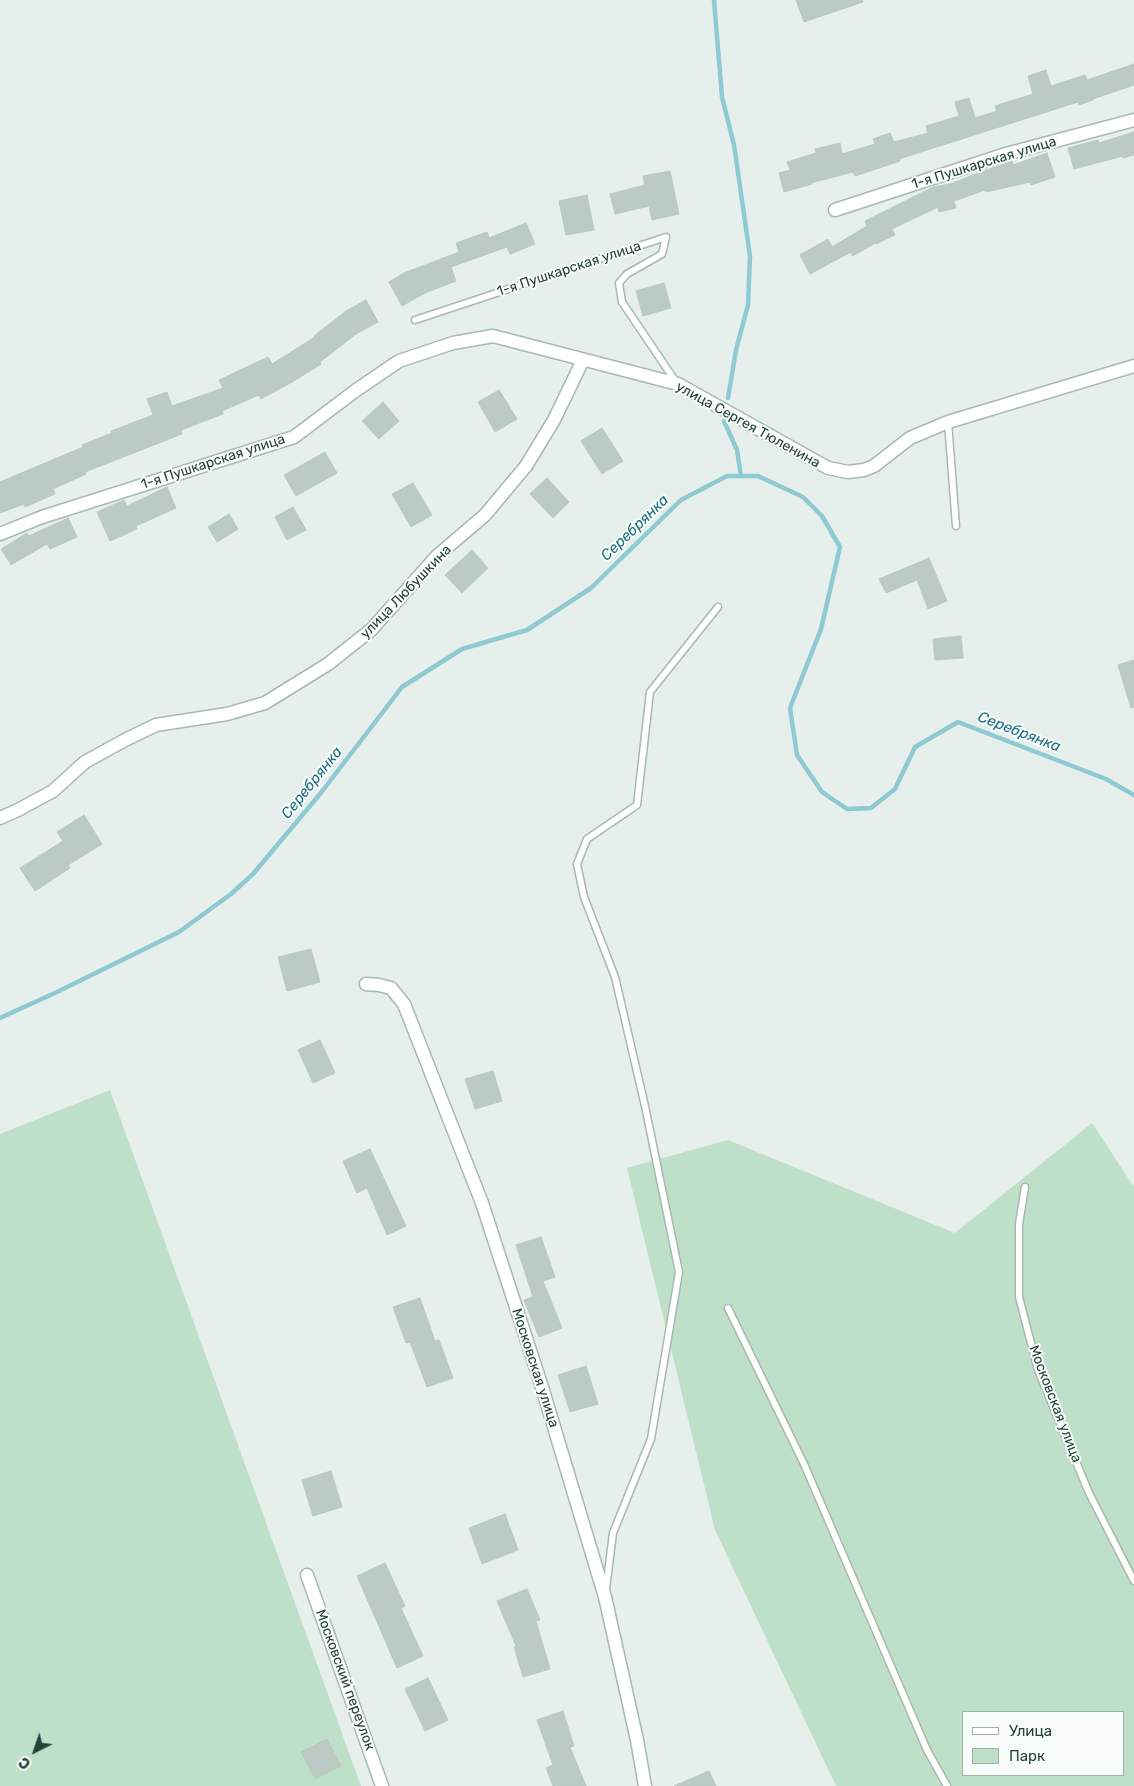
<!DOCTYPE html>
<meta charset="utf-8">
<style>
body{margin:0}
#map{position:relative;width:1134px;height:1786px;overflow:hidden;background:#e6efeb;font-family:Rubik,sans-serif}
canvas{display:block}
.legend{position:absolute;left:962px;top:1711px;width:162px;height:65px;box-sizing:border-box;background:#f7fbf9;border:1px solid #a3b1ad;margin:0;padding:6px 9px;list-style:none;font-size:15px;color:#24423a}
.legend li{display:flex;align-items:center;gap:10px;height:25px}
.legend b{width:25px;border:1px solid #a3b1ad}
.north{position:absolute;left:10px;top:1726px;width:50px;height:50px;-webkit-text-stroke:4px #f7fbf9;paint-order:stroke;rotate:221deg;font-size:14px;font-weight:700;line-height:20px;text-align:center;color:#24423a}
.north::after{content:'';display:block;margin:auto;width:18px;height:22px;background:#24423a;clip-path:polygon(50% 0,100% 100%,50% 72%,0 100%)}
</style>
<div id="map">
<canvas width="1134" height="1786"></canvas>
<ul class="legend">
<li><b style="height:6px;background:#fff"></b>Улица</li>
<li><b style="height:14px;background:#bfe0c8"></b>Парк</li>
</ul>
<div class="north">С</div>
</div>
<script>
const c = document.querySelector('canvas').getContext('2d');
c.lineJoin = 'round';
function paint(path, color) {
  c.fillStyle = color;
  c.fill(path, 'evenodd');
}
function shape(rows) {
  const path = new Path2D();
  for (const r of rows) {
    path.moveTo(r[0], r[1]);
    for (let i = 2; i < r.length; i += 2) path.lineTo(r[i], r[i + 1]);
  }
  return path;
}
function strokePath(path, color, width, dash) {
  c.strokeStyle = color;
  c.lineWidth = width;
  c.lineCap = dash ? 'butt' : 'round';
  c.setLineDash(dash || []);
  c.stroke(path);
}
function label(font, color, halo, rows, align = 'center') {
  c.font = font + ' Rubik,sans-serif';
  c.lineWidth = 4;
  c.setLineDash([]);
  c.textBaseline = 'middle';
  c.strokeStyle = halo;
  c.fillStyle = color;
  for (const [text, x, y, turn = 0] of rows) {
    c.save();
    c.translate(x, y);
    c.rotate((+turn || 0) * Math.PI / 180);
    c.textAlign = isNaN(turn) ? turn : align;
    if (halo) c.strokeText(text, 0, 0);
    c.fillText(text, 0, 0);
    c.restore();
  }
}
paint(shape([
 [110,1090,361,1786,0,1786,0,1134],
 [1092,1123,1134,1187,1134,1786,836,1786,715,1530,627,1168,728,1140,955,1233],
 [963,1712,1123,1712,1123,1775,963,1775]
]), '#bfe0c8');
strokePath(shape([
 [714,0,722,97,734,145,750,256,748,305,736,350,728,398],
 [724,421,737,450,741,476],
 [0,1018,57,992,179,932,231,894,253,874,320,794,402,687,462,649,527,630,591,588,681,500,727,476,758,476,803,497,822,516,840,547,821,629,790,708,797,755,822,792,847,809,871,808,895,789,915,747,958,722,1106,779,1134,795]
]), '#8ec9d4', 4.5);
const building = shape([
 [796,0,862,0,863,2,804,22,796,0],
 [1134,64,1134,85,1093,99,1093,100,1079,105,1078,102,1034,116,899,159,900,161,855,176,853,172,811,183,812,184,784,192,779,173,790,170,787,162,816,153,815,149,840,143,842,154,875,144,873,139,890,133,894,142,928,133,926,126,959,116,955,102,969,98,975,118,997,111,995,106,1033,94,1028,76,1046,70,1051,86,1085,75,1087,80,1134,64],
 [1134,132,1134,155,1123,158,1123,156,1074,169,1068,148,1098,140,1099,143,1134,132],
 [1047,153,1055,177,1031,185,1030,182,986,192,985,190,954,201,956,208,939,212,938,207,892,229,895,235,876,244,875,243,853,256,851,252,810,274,800,255,828,239,832,247,867,226,865,221,933,187,950,184,1005,163,1012,161,1013,165,1047,153],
 [670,171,679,214,652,220,649,206,615,214,610,194,645,185,643,176,670,171],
 [587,195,594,230,566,235,559,201,587,195],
 [526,223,535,244,510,254,507,247,451,267,456,281,425,293,402,306,389,282,404,273,459,252,456,243,487,232,489,238,526,223],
 [664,283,671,308,643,316,636,291,664,283],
 [366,300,378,322,356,334,320,362,321,364,294,381,261,399,259,395,222,411,223,414,181,430,182,434,85,472,86,474,53,489,55,494,25,507,24,504,0,513,0,482,83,447,82,445,112,433,111,431,153,415,147,399,167,392,172,406,223,388,219,380,268,357,272,364,315,337,314,336,346,311,366,300],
 [499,390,517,419,495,432,478,402,499,390],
 [383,402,399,421,379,439,362,421,383,402],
 [602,428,623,461,602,474,581,441,602,428],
 [325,452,337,473,296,496,284,475,325,452],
 [547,478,569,502,553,518,530,494,547,478],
 [413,483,432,515,411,527,392,494,413,483],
 [167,487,176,508,136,526,137,529,110,541,97,512,124,500,127,506,167,487],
 [293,507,306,530,287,540,275,517,293,507],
 [229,514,238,529,217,542,208,527,229,514],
 [68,518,77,537,50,549,47,544,11,565,1,549,27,533,29,536,68,518],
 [472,550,488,568,462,593,445,575,472,550],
 [929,558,947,601,928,609,917,580,886,593,879,579,929,558],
 [961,636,963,658,935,660,933,639,961,636],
 [1134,660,1134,707,1131,708,1118,665,1134,660],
 [84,815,102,844,68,865,70,868,35,891,20,868,63,841,57,832,84,815],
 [311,949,320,982,287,991,278,957,311,949],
 [320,1040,335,1073,313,1083,298,1050,320,1040],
 [493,1071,502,1101,475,1109,465,1079,493,1071],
 [370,1149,406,1226,387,1235,367,1188,357,1193,343,1161,370,1149],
 [541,1237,555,1277,543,1281,562,1328,539,1337,524,1300,533,1297,516,1245,541,1237],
 [420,1298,435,1341,439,1340,453,1378,427,1387,410,1342,406,1343,393,1307,420,1298],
 [586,1366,598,1404,570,1412,558,1375,586,1366],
 [331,1471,342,1507,313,1516,302,1480,331,1471],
 [505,1514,518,1550,482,1564,469,1528,505,1514],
 [385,1563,405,1606,401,1608,423,1656,397,1668,357,1576,385,1563],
 [527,1589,540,1620,536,1621,550,1669,523,1677,514,1647,516,1646,497,1601,527,1589],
 [428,1678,448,1720,425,1731,405,1689,428,1678],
 [563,1711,574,1746,570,1747,586,1786,553,1786,546,1768,553,1765,537,1720,563,1711],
 [327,1739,341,1766,315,1779,301,1752,327,1739],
 [709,1771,716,1786,674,1786,709,1771]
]);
paint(building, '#bbcac4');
strokePath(building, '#b8c9c2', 1);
const service = shape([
 [666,237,662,254,627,274,619,283,622,302,676,382],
 [415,320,666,237],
 [948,422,956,526],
 [1025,1187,1019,1224,1019,1297,1038,1370,1089,1493,1134,1581],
 [728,1308,804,1464,927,1750,947,1786],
 [606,1589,613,1533,651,1439,679,1272,645,1106,615,977,584,897,577,864,587,839,637,805,650,692,718,607]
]);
const minor = shape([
 [835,210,1006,154,1134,120],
 [0,534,42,517,294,437,355,391,399,361,453,343,493,336,678,384,828,468,848,472,864,470,874,466,910,438,948,422,1134,366],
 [0,818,18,810,53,791,85,762,125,740,156,725,227,714,265,703,328,664,371,630,437,556,485,515,526,466,554,420,583,360],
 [366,984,379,985,391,988,404,1004,482,1203,542,1387,605,1597,637,1740,645,1786],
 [307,1575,382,1786]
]);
strokePath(service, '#a8b8b2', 9);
strokePath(minor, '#a8b8b2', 15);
strokePath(service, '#fff', 6);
strokePath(minor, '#fff', 12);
label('14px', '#24423a', '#f7fbf9', [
 ["1-я Пушкарская улица",984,163,-17],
 ["1-я Пушкарская улица",569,269,-18],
 ["улица Сергея Тюленина",748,425,29],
 ["1-я Пушкарская улица",213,462,-18],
 ["улица Любушкина",406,592,-46],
 ["Московская улица",535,1368,72],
 ["Московская улица",1055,1404,69],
 ["Московский переулок",345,1680,70]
]);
label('italic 15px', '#1c6f80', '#f7fbf9', [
 ["Серебрянка",635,528,-44],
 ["Серебрянка",1019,732,21],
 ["Серебрянка",312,783,-51]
]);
</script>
